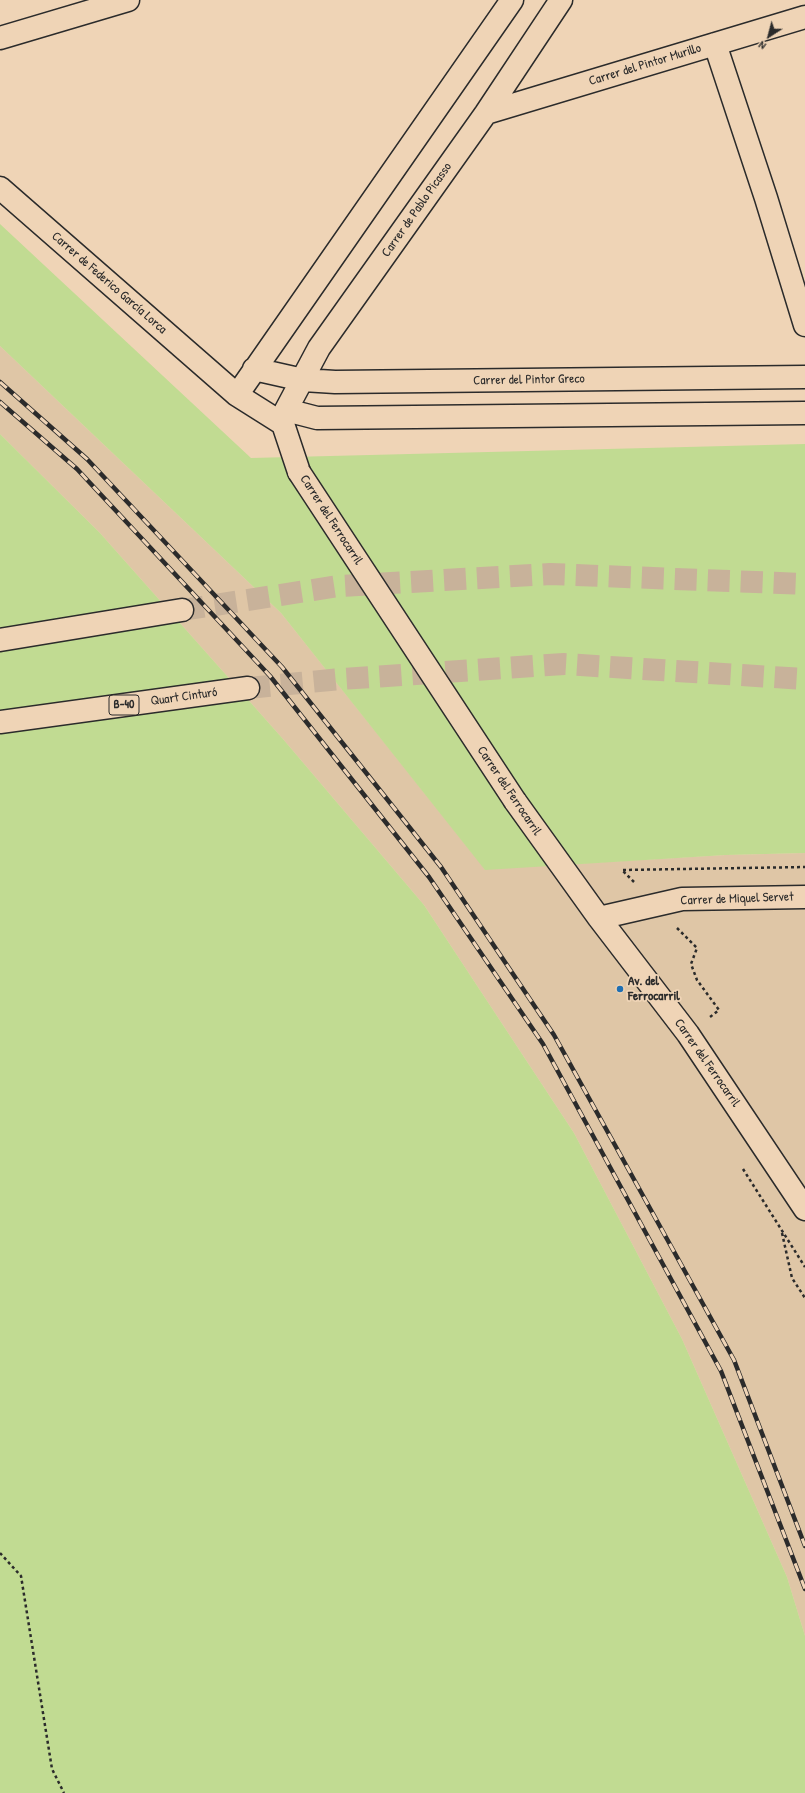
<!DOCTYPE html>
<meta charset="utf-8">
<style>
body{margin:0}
#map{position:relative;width:805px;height:1793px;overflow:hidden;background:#efd4b6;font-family:"Patrick Hand",sans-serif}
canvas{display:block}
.north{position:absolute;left:749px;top:16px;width:40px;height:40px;-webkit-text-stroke:3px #efd4b6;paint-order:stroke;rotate:216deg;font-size:11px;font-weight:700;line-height:16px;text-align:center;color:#2b2b2b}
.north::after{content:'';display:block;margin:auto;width:14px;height:18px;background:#2b2b2b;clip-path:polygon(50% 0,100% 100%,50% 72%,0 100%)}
</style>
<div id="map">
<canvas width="805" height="1793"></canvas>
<div class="north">N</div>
</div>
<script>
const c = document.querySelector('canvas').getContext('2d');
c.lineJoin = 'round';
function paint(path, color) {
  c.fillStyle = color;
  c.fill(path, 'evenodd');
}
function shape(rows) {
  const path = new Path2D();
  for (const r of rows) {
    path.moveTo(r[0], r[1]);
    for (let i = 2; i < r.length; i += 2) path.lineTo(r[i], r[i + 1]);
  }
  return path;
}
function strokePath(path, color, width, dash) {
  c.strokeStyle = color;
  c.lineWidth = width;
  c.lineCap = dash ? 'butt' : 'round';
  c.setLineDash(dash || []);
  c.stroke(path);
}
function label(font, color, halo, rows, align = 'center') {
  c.font = font + ' "Patrick Hand",sans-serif';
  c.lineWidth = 3.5;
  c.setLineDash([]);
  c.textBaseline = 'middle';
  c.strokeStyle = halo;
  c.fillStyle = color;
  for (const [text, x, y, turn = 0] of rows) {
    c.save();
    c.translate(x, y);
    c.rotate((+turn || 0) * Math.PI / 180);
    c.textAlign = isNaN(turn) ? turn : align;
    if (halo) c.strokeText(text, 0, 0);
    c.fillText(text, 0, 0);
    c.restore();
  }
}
paint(shape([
 [0,346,281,613,485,869,726,855,805,853,805,1636,787,1577,682,1339,574,1133,424,905,283,739,100,533,0,434]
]), '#dfc6a6');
paint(shape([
 [0,224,251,458,805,444,805,853,726,855,485,870,281,613,0,346],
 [0,434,100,533,283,739,424,905,574,1133,682,1339,787,1577,805,1636,805,1793,0,1793]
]), '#c1db92');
strokePath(shape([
 [182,610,339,586,550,574,805,584],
 [248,688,341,679,564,664,805,679]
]), '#c8b29a', 22, [22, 11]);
const street = shape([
 [0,38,128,0],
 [715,44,766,198,805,325],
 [486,113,805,17],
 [0,188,237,395,283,424,299,472],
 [254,369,303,380,335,382,805,377],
 [237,395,512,0],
 [286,410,317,418,805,413],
 [283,423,286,410,319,348,486,113,561,0],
 [515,801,599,918,688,1034,805,1209],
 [599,918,682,899,805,897]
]);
const highway = shape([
 [0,640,182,610],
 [0,722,248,688]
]);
strokePath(street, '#2b2b2b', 25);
strokePath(highway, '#2b2b2b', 25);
strokePath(shape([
 [634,882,622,870,805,867],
 [677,928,697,948,691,964,697,980,719,1010,710,1017],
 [743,1169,805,1267],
 [782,1233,792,1278,805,1298],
 [0,1553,21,1576,52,1769,64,1793]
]), '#2b2b2b', 2.5, [3, 3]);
strokePath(street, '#efd4b6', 22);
strokePath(highway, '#efd4b6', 22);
const rail = shape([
 [0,382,87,459,282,667,441,867,554,1035,734,1360,805,1546],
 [0,402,77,469,270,676,429,877,543,1044,721,1371,805,1589]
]);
strokePath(rail, '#2b2b2b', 4.5);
strokePath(rail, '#efd4b6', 3, [9]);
const streetBridge = shape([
 [299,472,515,801]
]);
strokePath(streetBridge, '#2b2b2b', 25, []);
strokePath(streetBridge, '#efd4b6', 22);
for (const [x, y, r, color] of [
 [620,989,4,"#1f6fb2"]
]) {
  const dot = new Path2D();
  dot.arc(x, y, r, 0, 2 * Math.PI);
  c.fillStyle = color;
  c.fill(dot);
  strokePath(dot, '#efd4b6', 1.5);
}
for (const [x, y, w] of [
 [124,705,30]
]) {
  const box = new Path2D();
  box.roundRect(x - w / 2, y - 10, w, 20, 3);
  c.fillStyle = '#efd4b6';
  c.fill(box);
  strokePath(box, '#2b2b2b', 1);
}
label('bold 12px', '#2b2b2b', null, [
 ["B-40",124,705]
]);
label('13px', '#2b2b2b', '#efd4b6', [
 ["Carrer del Pintor Murillo",645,65,-17],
 ["Carrer de Pablo Picasso",417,210,-55],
 ["Carrer de Federico García Lorca",109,283,41],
 ["Carrer del Pintor Greco",529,380,-1],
 ["Carrer del Ferrocarril",331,520,57],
 ["Quart Cinturó",184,697,-8],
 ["Carrer del Ferrocarril",509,791,56],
 ["Carrer de Miquel Servet",737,899,-2],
 ["Carrer del Ferrocarril",707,1063,55]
]);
label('bold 13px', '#2b2b2b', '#efd4b6', [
 ["Av. del",628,982],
 ["Ferrocarril",628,997]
], 'left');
</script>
